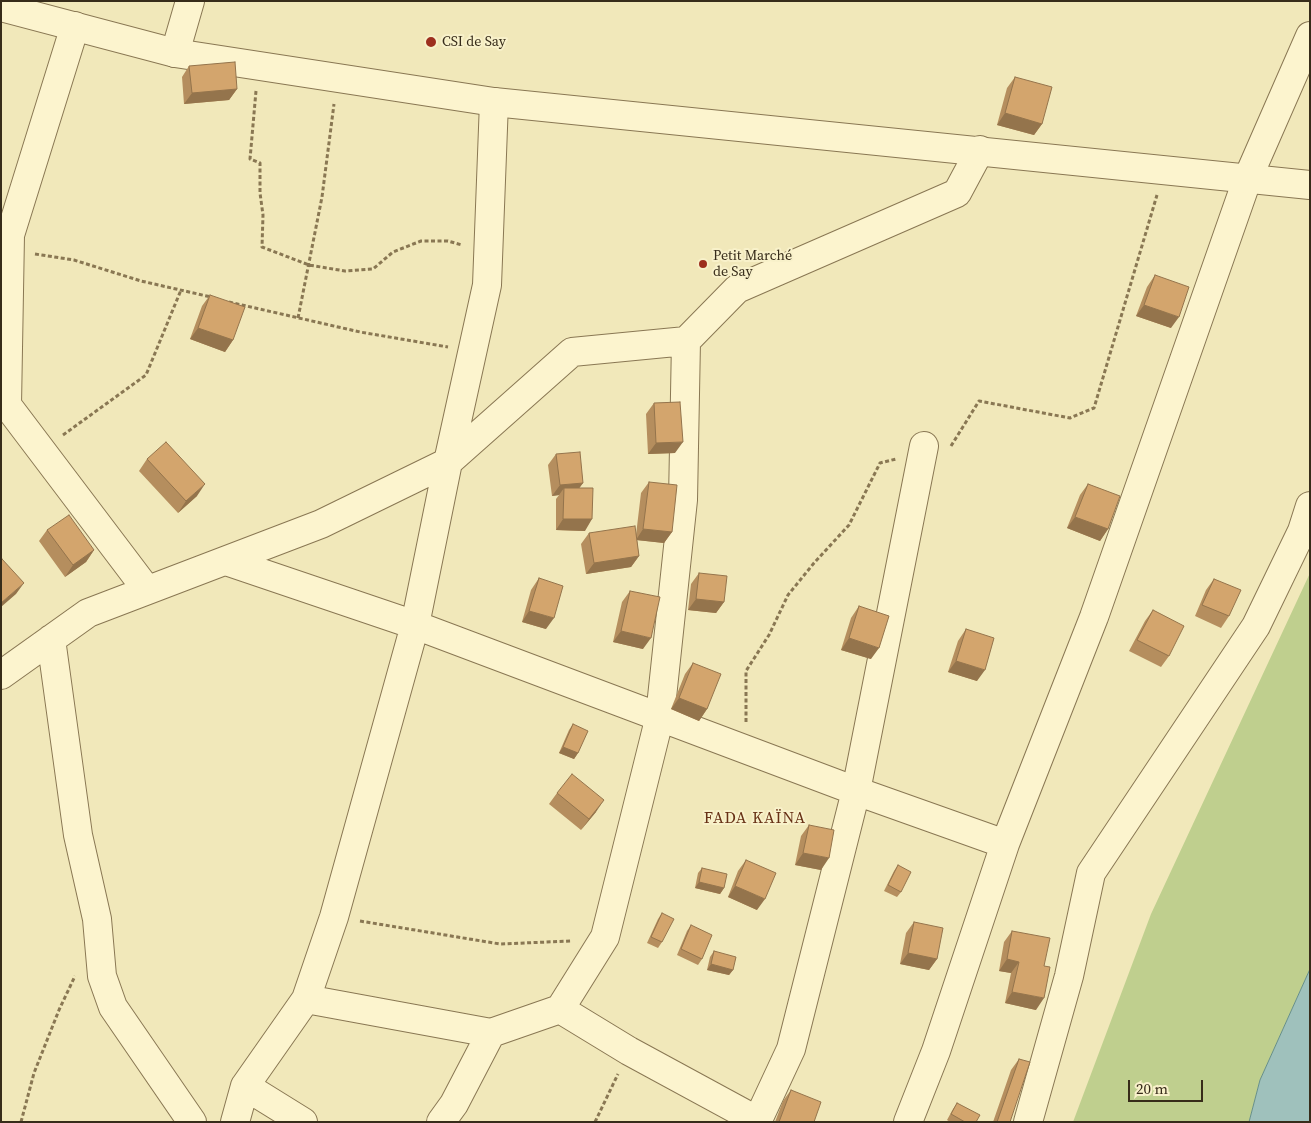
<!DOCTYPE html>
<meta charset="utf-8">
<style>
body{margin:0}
#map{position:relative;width:1311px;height:1123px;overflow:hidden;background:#f1e8ba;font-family:"Source Serif 4",serif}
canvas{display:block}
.frame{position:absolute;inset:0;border:2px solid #372c1a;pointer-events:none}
.scale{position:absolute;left:1128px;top:1080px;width:75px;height:22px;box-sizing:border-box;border:2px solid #372c1a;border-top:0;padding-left:6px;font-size:15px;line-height:18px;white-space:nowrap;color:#372c1a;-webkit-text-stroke:4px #f8f1ca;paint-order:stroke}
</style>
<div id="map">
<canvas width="1311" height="1123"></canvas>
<div class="frame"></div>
<div class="scale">20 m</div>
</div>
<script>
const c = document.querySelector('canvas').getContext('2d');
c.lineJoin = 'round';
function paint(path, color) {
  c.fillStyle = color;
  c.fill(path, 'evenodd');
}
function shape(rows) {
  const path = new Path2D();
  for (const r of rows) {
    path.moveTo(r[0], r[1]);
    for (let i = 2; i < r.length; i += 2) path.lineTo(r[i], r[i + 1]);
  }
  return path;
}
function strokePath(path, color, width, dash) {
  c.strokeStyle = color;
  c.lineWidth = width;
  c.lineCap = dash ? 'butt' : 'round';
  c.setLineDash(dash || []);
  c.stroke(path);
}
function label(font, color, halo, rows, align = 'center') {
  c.font = font + ' "Source Serif 4",serif';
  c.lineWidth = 4;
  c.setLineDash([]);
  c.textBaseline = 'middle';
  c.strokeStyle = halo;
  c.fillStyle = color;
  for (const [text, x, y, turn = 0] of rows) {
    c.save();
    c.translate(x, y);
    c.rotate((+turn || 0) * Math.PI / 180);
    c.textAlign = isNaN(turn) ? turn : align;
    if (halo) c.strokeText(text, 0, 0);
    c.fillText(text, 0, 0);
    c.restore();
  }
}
paint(shape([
 [1310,573,1310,969,1260,1080,1249,1122,1073,1122,1151,914]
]), '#bfcf8e');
const water = shape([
 [1310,969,1310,1122,1249,1122,1260,1080,1310,969]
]);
paint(water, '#9fc1bc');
strokePath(water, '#668f8a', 1);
const minor = shape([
 [175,53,190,1],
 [1,397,147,590],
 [7,405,10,235,75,26],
 [226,561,415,625,856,791,1005,844],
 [51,639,78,835,97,919,102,976,113,1007,192,1122],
 [1,675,88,613,321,524,448,462,572,352,686,341,737,289,957,193,980,150],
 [306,999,491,1033,560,1009,629,1051,758,1121],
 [560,1009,605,937,660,716,683,500,686,341],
 [245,1086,303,1122],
 [235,1122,245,1086,306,999,334,917,415,625,448,462,487,285,494,102],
 [441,1122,454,1104,491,1033],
 [757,1122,791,1049,856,791,924,446],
 [908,1122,936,1051,1005,844,1094,617,1247,180,1310,36],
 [1028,1122,1069,976,1091,873,1256,626,1302,531,1310,506]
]);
const tertiary = shape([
 [1,7,175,53,494,102,1310,185]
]);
strokePath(minor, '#897753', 30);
strokePath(tertiary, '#897753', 30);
strokePath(shape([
 [256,91,250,159,260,163,260,193,263,215,262,247,309,265,345,271,373,269,393,252,421,241,448,241,462,245],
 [35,254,74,260,141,281,211,297],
 [229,302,360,332,448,347],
 [298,318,322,197,334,104],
 [63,435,146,375,181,290],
 [951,446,979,401,1070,418,1094,408,1157,195],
 [746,722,746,671,769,635,788,595,814,563,849,525,880,463,896,459],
 [360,921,500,944,571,941],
 [21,1122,34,1073,59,1010,75,976],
 [595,1122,618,1074]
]), '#897753', 3, [4, 2.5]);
strokePath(minor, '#fcf4ce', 28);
strokePath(tertiary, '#fcf4ce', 28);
paint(shape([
 [189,66,237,89,229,100,184,104,182,77],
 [1015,77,1042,124,1034,135,997,125,1007,88],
 [1155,275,1171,328,1136,316,1147,287],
 [210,295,233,340,225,352,190,339,202,306],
 [654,403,675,453,648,454,646,414],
 [556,454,583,483,579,488,585,531,556,530,556,499,559,495,552,496,548,465],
 [147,459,197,496,178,513,139,471],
 [649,482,672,532,664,543,637,540,639,556,631,567,586,574,581,544,589,533,636,535,641,493],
 [1088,484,1108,529,1100,541,1067,528,1080,495],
 [47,530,94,550,86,562,65,577,39,541],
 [699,573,724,602,716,613,688,610,691,584],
 [539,578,546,629,522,622,531,590],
 [1214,579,1229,616,1221,628,1195,616,1206,590],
 [630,591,643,649,613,642,622,602],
 [859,606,871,659,841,650,851,618],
 [1153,610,1169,656,1161,667,1129,651,1145,621],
 [966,629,977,681,948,672,958,641],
 [693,663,707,709,699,721,671,709,685,674],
 [573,724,578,753,574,759,559,753,569,730],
 [557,793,596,812,581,830,549,804],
 [809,825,821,870,795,865,801,836],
 [746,860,757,910,728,897,738,871],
 [898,865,901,892,897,897,884,891,894,871],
 [702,868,724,888,720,894,695,888,698,873],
 [662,913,662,942,658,948,647,943,658,919],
 [914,922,937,959,929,970,900,964,906,933],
 [691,925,702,959,698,965,677,955,687,931],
 [1012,931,1036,1010,1005,1003,1011,973,999,971,1004,942],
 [714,951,733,970,729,975,707,970,710,957],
 [1019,1059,1010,1122,993,1122,1011,1070],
 [791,1090,814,1122,775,1122,783,1101],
 [957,1103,976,1122,950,1122,947,1120,953,1109]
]), '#b58e5e');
paint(shape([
 [237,89,229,100,184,104,192,93],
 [1005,113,1042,124,1034,135,997,125],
 [1144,305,1179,317,1171,328,1136,316],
 [198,328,233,340,225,352,190,339],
 [683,442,675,453,648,454,656,443],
 [583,483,575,494,564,488,559,495,552,496,560,485],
 [205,484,197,496,178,513,186,501],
 [1075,517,1108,529,1100,541,1067,528],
 [563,519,592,519,585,531,556,530],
 [643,529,672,532,664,543,636,540],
 [94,550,86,562,65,577,73,565],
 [639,556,631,567,586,574,594,563],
 [24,583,16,594,1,607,1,603],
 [696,599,724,602,716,613,688,610],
 [529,611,554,618,546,629,522,622],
 [621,631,651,638,643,649,613,642],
 [849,638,879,648,871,659,841,650],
 [956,661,985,670,977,681,948,672],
 [679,698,707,709,699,721,671,709],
 [563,747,578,753,574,759,559,753],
 [604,800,596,812,581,830,589,819],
 [803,853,829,858,821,870,795,865],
 [699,882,724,888,720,894,695,888],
 [735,886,765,899,757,910,728,897],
 [908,953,937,959,929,970,900,964],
 [1007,959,1019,962,1011,973,999,971],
 [711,964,733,970,729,975,707,970],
 [1012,992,1044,998,1036,1010,1005,1003]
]), '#94744c');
const building = shape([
 [235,62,237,89,192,93,189,66,235,62],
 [1015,77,1052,87,1042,124,1005,113,1015,77],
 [1155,275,1189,287,1179,317,1144,305,1155,275],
 [210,295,245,307,233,340,198,328,210,295],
 [680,402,683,442,656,443,654,403,680,402],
 [166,442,205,484,186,501,147,459,166,442],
 [580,452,583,483,560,485,556,454,580,452],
 [649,482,677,485,672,532,643,529,649,482],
 [1088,484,1120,496,1108,529,1075,517,1088,484],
 [564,488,593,488,592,519,563,519,564,488],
 [69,515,94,550,73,565,47,530,69,515],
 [635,526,639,556,594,563,589,533,635,526],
 [2,559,24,583,1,603,1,560,2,559],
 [699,573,727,576,724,602,696,599,699,573],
 [539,578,563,586,554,618,529,611,539,578],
 [1214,579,1241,590,1229,616,1202,605,1214,579],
 [630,591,660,597,651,638,621,631,630,591],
 [859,606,889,616,879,648,849,638,859,606],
 [1153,610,1184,626,1169,656,1137,640,1153,610],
 [966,629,994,638,985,670,956,661,966,629],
 [693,663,721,674,707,709,679,698,693,663],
 [573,724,588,731,578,753,563,747,573,724],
 [572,774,604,800,589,819,557,793,572,774],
 [809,825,834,830,829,858,803,853,809,825],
 [746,860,776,873,765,899,735,886,746,860],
 [898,865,911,872,901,892,888,885,898,865],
 [702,868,727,874,724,888,699,882,702,868],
 [662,913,674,919,662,942,651,937,662,913],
 [914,922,943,928,937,959,908,953,914,922],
 [691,925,712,935,702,959,681,949,691,925],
 [1012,931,1050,938,1044,966,1050,967,1044,998,1012,992,1019,962,1007,959,1012,931],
 [714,951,736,957,733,970,711,964,714,951],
 [1019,1059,1030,1062,1010,1122,997,1122,1019,1059],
 [791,1090,821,1102,814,1122,779,1122,791,1090],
 [957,1103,980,1115,976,1122,965,1122,951,1114,957,1103]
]);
paint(building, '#d3a56d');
strokePath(building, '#94744c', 1);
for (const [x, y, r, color] of [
 [431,42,6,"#9d2f1e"],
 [703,264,5,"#9d2f1e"]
]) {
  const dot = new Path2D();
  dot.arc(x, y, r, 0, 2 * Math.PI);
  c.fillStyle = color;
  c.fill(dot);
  strokePath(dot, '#f8f1ca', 2);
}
label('14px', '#372c1a', '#f8f1ca', [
 ["CSI de Say",442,42],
 ["Petit Marché",713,256],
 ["de Say",713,272]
], 'left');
c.letterSpacing = '1px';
label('16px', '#673116', '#f8f1ca', [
 ["FADA KAÏNA",755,819]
]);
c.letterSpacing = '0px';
</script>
